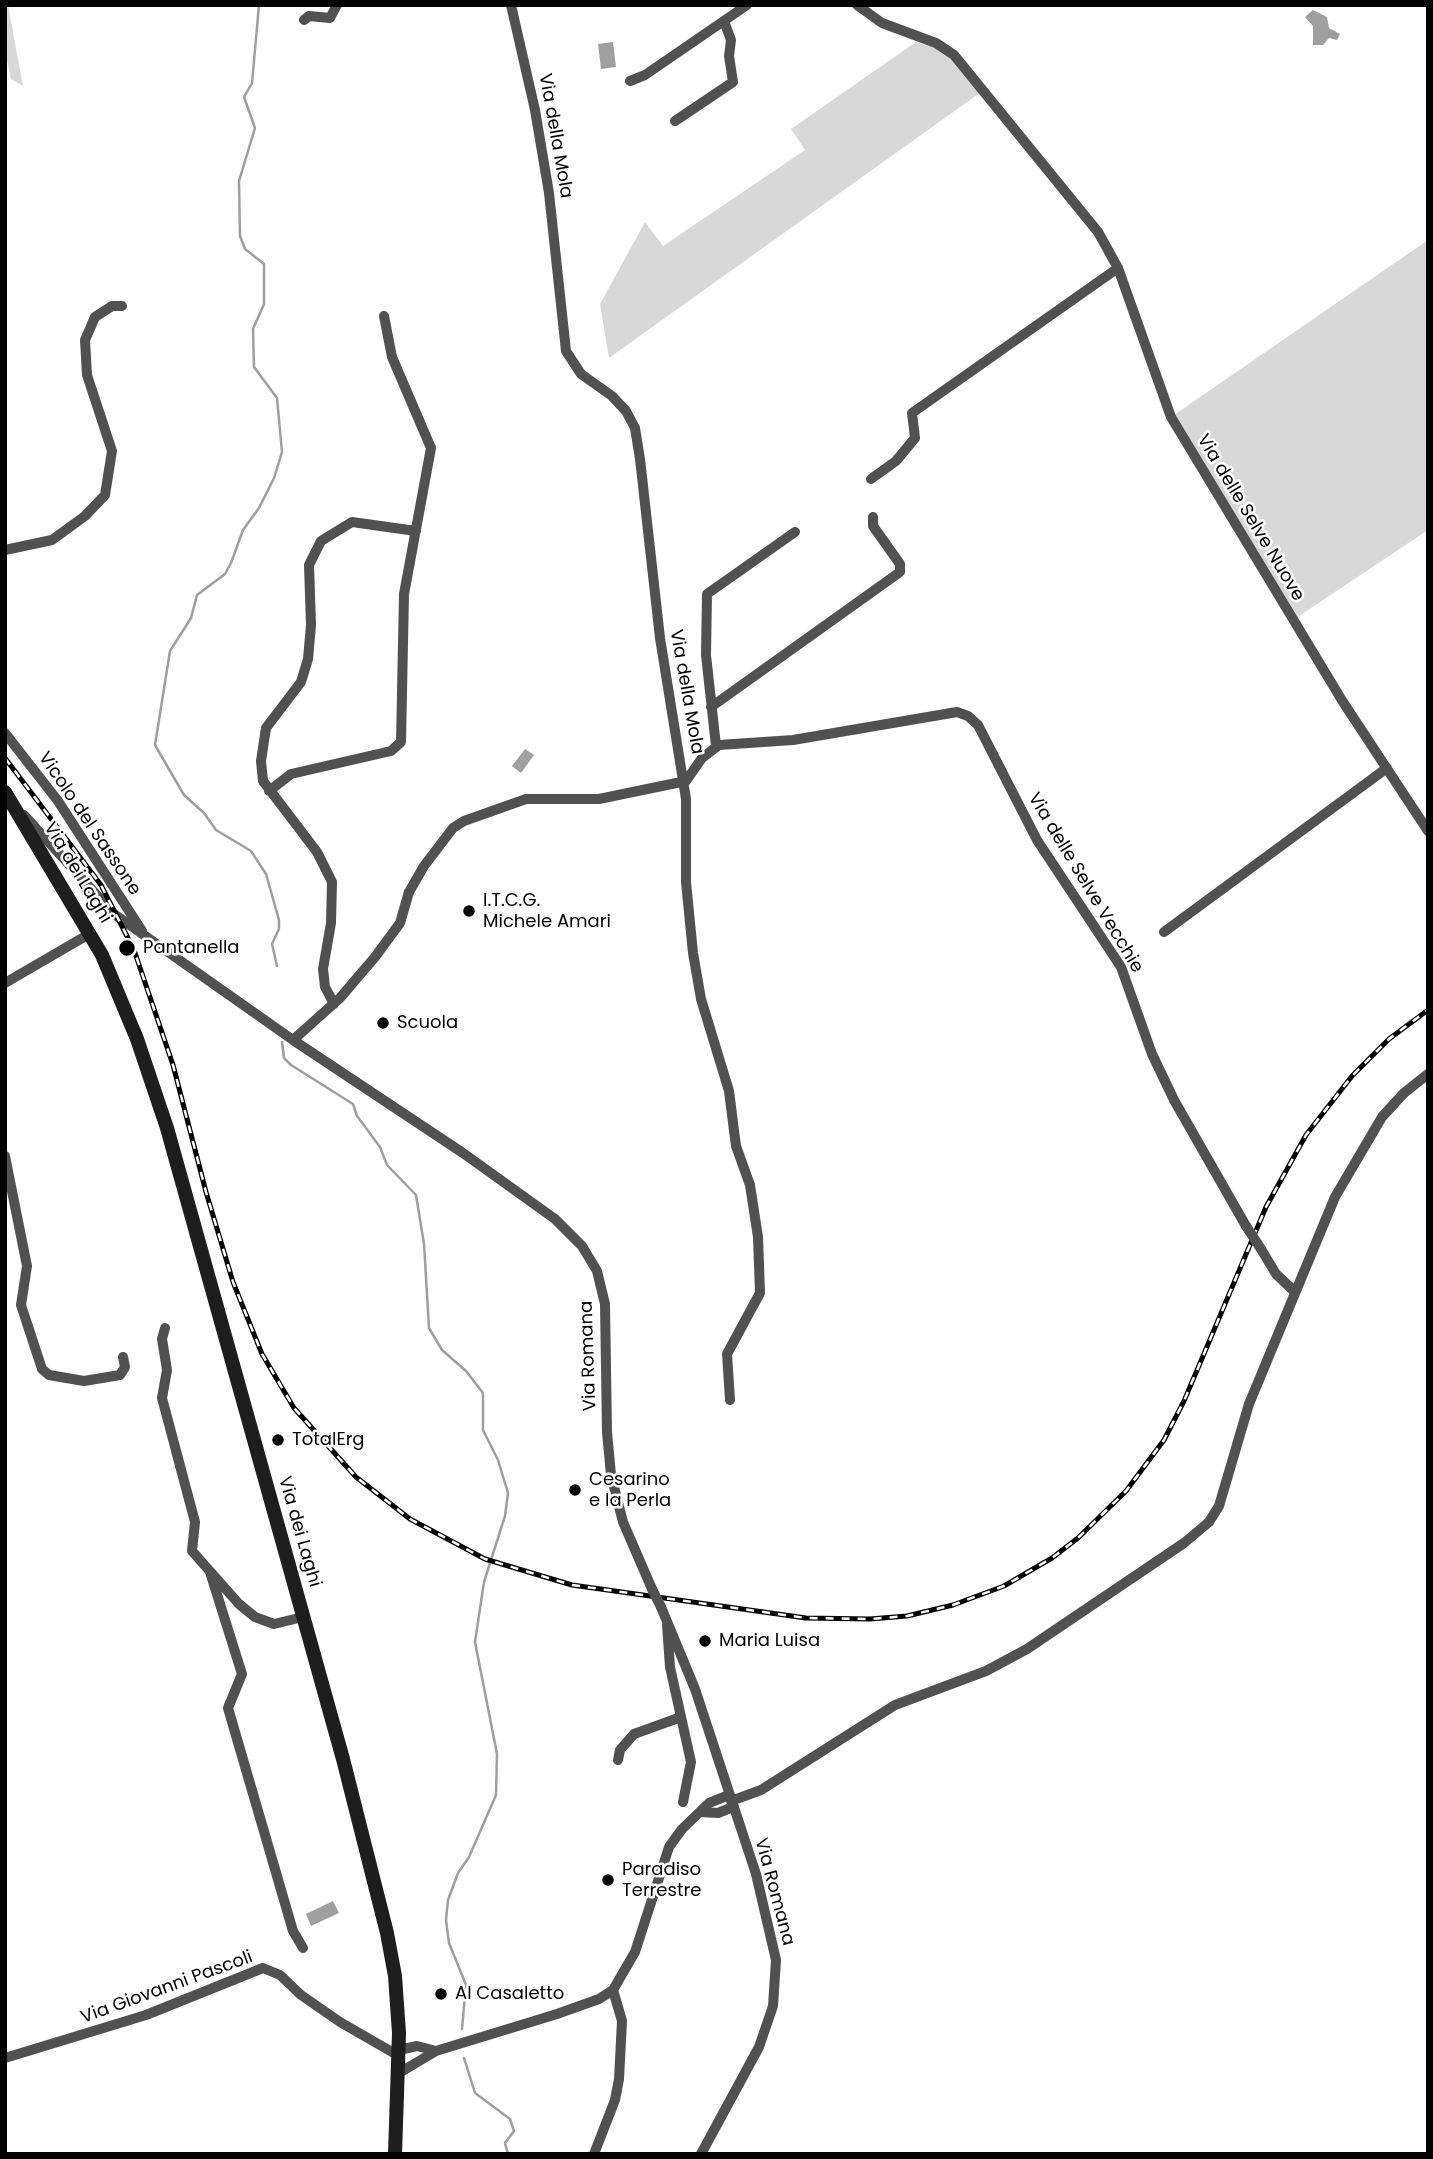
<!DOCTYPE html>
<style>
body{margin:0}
#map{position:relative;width:1433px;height:2159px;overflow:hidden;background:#fff;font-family:Poppins,sans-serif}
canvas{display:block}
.frame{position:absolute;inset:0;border:7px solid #000;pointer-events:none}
</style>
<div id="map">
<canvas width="1433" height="2159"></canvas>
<div class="frame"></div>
</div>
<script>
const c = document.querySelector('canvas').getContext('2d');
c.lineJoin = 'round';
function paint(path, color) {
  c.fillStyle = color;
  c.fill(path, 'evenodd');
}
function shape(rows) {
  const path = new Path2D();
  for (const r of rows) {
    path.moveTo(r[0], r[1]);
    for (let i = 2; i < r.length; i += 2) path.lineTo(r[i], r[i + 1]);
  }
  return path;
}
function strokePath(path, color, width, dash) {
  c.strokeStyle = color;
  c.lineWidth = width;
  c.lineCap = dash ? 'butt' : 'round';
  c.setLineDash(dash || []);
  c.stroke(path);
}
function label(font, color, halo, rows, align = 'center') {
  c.font = font + ' Poppins,sans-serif';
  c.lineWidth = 5;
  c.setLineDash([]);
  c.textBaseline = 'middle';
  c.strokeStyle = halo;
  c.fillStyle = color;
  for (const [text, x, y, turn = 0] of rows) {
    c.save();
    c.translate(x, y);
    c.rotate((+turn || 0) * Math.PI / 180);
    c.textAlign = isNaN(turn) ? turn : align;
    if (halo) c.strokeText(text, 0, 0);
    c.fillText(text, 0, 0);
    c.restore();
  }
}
paint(shape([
 [5,5,8,5,23,86,11,79,5,50],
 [916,42,949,51,984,90,609,358,600,304,645,222,663,246,805,150,791,129],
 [1428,240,1428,530,1293,620,1171,417]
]), '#d8d8d8');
paint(shape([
 [1313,10,1327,17,1329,28,1340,34,1337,40,1329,38,1323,45,1313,45,1313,26,1305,17],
 [613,42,616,67,601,69,598,44],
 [525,749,534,755,521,773,512,766],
 [333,1901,339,1913,311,1926,306,1914]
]), '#9f9f9f');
strokePath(shape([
 [259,5,252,83,244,97,255,128,239,181,240,236,245,249,264,264,264,304,253,329,254,367,277,398,282,452,274,478,259,508,243,530,231,563,225,574,197,595,191,618,170,651,155,745,184,795,204,813,216,830,251,851,266,874,279,920,279,929,272,944,277,966],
 [282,1042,284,1058,291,1065,353,1104,357,1116,380,1147,387,1165,416,1195,424,1244,429,1328,442,1350,466,1371,483,1393,483,1430,498,1460,508,1493,505,1516,484,1582,475,1642,497,1754,496,1795,469,1857,458,1873,448,1900,446,1920,449,1943,466,1985,462,2029],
 [464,2058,475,2093,510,2119,514,2131,505,2143,508,2154]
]), '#9f9f9f', 2.5);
strokePath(shape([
 [511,5,535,110,549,193,566,351,581,374,612,396,626,411,635,428,640,459,660,638,686,799,686,882,693,953,701,999,729,1091,736,1146,750,1185,758,1237,760,1293,727,1354,730,1400],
 [857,5,882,23,936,43,954,55,1098,232,1118,268,1171,417,1343,702,1428,831],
 [304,20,309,16,330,18,337,5],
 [630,81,645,75,747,5],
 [675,121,733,82,729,56,731,40,724,21],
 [871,479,896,461,915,438,912,413,1118,268],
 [5,550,52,540,85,516,105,495,112,451,87,375,85,340,95,317,112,306,122,306],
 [711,707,900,572,900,564,873,526,873,517],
 [5,733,58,801,142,931],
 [716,746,706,655,707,594,795,532],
 [269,791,291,774,391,751,401,742,404,594,431,448,392,357,384,316],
 [24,815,114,914,293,1040,463,1153,555,1219,582,1246,597,1271,605,1304,607,1432,611,1475,623,1522,652,1589],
 [1164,932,1387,768],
 [5,983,91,933],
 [334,1004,325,987,323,969,331,923,332,882,317,852,263,781,261,761,266,728,301,682,308,659,311,625,309,565,321,541,352,522,416,531],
 [293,1040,340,998,375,957,400,923,409,892,424,866,453,828,464,821,526,799,599,799,686,781,702,758,719,745,793,740,957,712,968,716,978,725,1037,840,1121,967,1152,1054,1174,1100,1246,1226],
 [5,1156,27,1266,21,1305,42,1369,49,1375,84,1381,120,1375,125,1367,123,1357],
 [1261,1249,1276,1274,1294,1291],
 [165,1328,162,1339,167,1370,162,1398,195,1522,192,1551,239,1604,255,1617,274,1624,303,1617],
 [210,1572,242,1674,228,1708,293,1931,303,1948],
 [661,1607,695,1689,756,1874,776,1960,773,2006,759,2047,701,2154],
 [667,1625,670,1667,691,1762,683,1802],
 [618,1760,620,1750,634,1734,681,1717],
 [731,1801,761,1790,895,1705,986,1671,1027,1649,1184,1543,1209,1522,1219,1506,1249,1404,1335,1197,1382,1117,1404,1093,1428,1074],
 [700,1812,718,1813,733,1807],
 [399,2050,417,2046,436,2051],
 [5,2058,146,2015,263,1968,280,1975,301,1995,340,2022,399,2056],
 [399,2073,436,2051,557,2014,599,1999,613,1990,635,1952,669,1847,682,1829,709,1803,729,1795],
 [594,2154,615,2100,619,2079,622,2021,613,1990]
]), '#515151', 10);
strokePath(shape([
 [5,792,102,955,137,1039,167,1128,343,1759,387,1933,395,1976,399,2033,395,2154]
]), '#1e1e1e', 14);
const rail = shape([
 [5,758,101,885,134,950,173,1065,206,1192,233,1282,262,1354,294,1408,356,1477,410,1519,485,1559,572,1585,806,1618,870,1619,907,1616,953,1605,1004,1586,1052,1558,1078,1538,1126,1491,1164,1440,1184,1401,1266,1207,1306,1135,1352,1076,1389,1039,1428,1010]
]);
strokePath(rail, '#000', 5);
strokePath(rail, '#fff', 2.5, [8]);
strokePath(shape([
 [1246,1226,1261,1249],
 [652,1589,661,1607]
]), '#515151', 10);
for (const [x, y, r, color] of [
 [469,911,7,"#000"],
 [127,948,9,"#000"],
 [383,1023,7,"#000"],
 [278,1440,7,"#000"],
 [575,1490,7,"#000"],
 [705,1641,7,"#000"],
 [608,1880,7,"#000"],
 [441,1994,7,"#000"]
]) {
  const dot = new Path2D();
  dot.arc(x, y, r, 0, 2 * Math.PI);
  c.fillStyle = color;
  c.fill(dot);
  strokePath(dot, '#fff', 2.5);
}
label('18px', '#000', '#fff', [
 ["Via della Mola",555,136,80],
 ["Via delle Selve Nuove",1250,518,59],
 ["Via della Mola",686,692,80],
 ["Vicolo del Sassone",89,824,56],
 ["Via dei Laghi",77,873,59],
 ["Via delle Selve Vecchie",1085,883,59],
 ["Via Romana",589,1356,-92],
 ["Via dei Laghi",299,1532,74],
 ["Via Romana",774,1892,75],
 ["Via Giovanni Pascoli",167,1988,-20]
]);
label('18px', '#000', '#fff', [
 ["I.T.C.G.",483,901],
 ["Michele Amari",483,922],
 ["Pantanella",143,948],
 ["Scuola",397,1023],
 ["TotalErg",292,1440],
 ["Cesarino",589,1480],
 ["e la Perla",589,1501],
 ["Maria Luisa",719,1641],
 ["Paradiso",622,1870],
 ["Terrestre",622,1891],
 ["Al Casaletto",455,1994]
], 'left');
</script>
